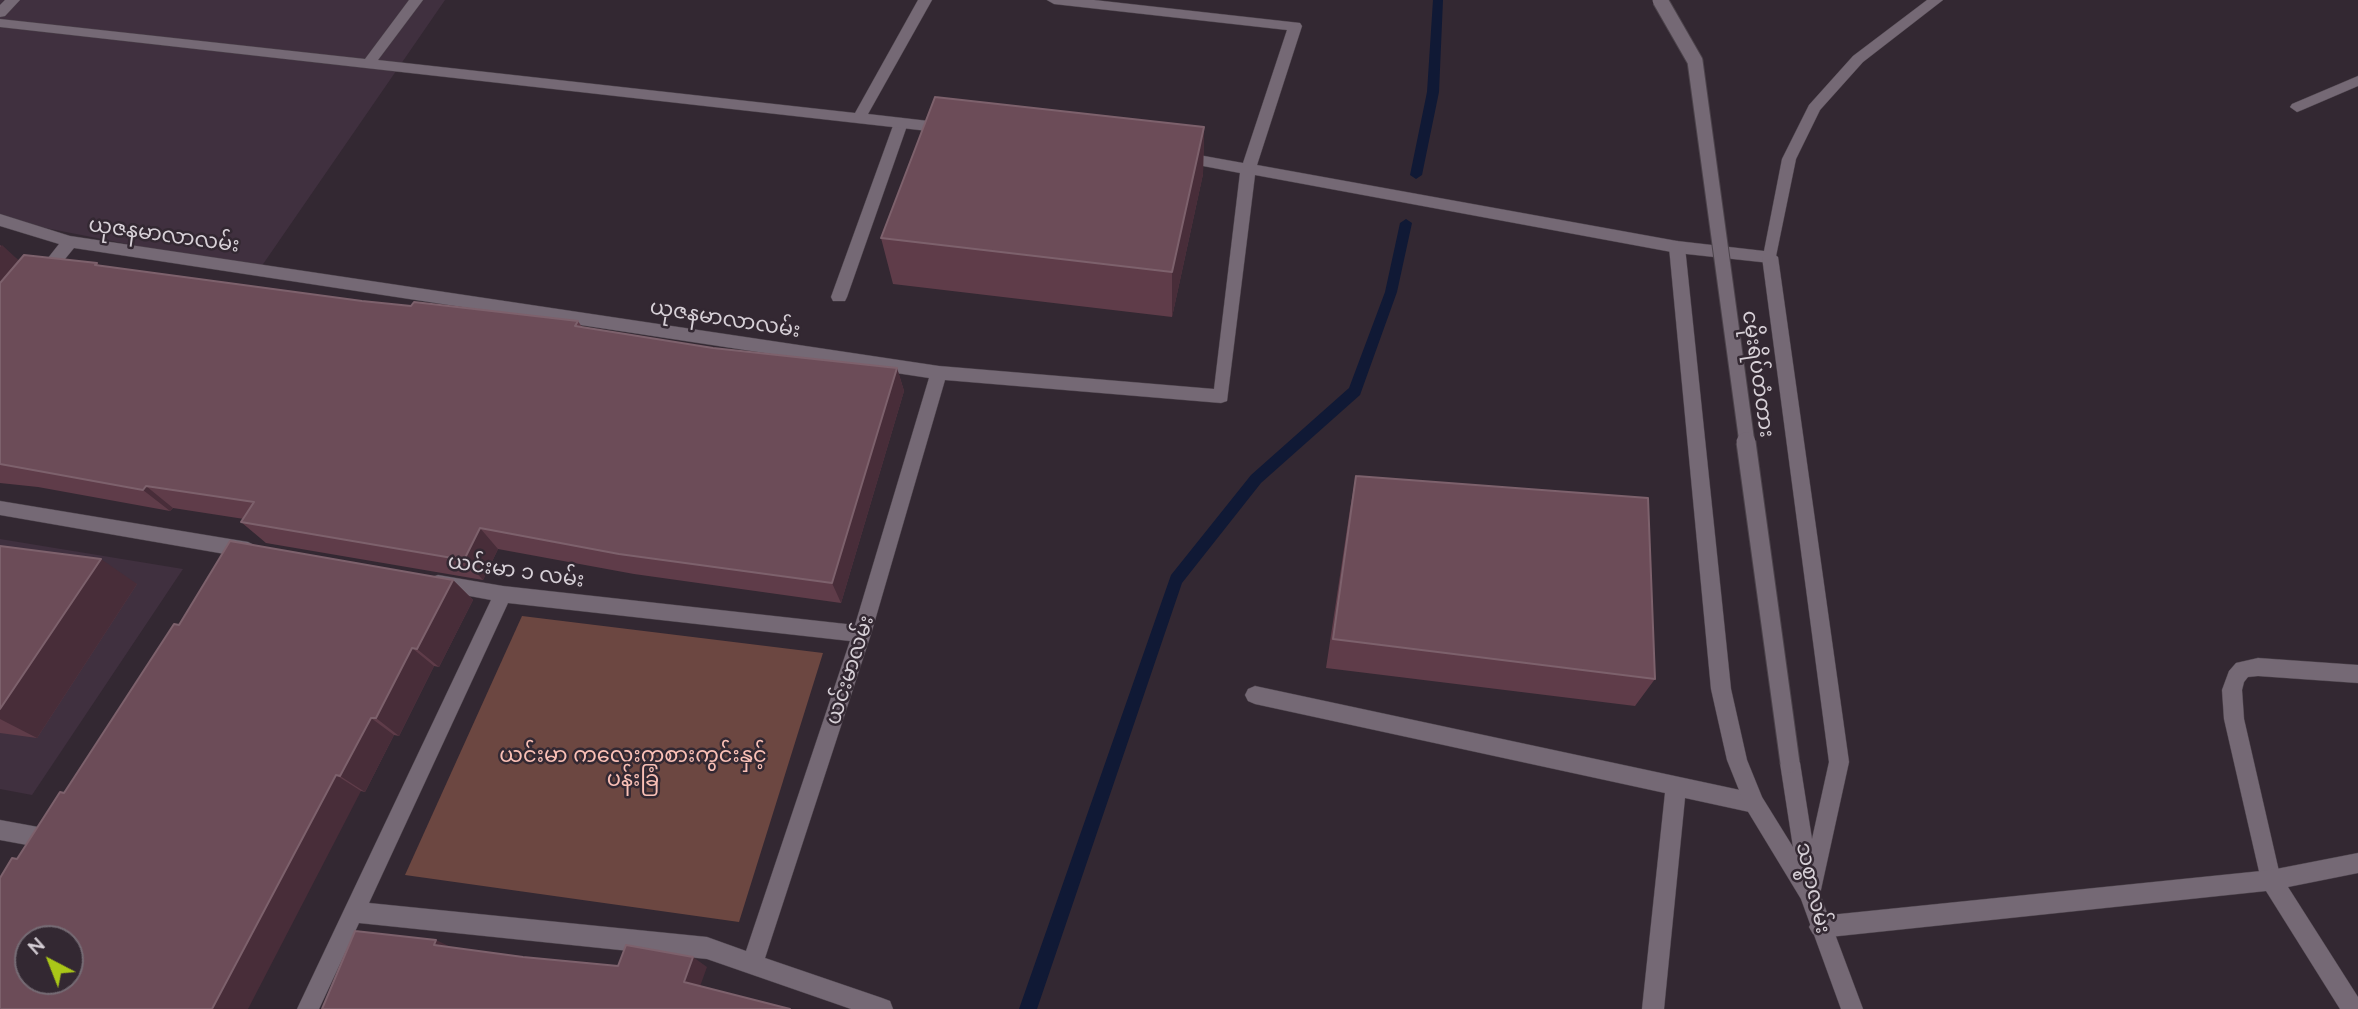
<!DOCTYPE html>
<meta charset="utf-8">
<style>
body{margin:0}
#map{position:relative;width:2358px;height:1009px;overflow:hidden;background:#332832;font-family:Mulish,sans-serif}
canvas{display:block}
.north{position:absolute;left:14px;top:925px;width:70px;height:70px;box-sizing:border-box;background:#332832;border:2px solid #756b74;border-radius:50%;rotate:318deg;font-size:19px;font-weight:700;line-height:28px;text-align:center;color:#d7d0d7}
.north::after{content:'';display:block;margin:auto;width:24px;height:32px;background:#aac718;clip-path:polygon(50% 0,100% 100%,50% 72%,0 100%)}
</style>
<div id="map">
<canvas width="2358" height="1009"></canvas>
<div class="north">N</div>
</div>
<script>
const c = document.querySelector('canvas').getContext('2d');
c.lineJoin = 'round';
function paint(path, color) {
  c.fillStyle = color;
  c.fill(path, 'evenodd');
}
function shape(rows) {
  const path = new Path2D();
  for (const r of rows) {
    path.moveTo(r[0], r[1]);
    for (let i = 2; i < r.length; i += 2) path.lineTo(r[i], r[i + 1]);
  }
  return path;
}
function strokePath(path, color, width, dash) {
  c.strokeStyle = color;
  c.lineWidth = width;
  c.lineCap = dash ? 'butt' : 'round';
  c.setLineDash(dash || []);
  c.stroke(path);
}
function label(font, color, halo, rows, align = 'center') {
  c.font = font + ' Mulish,"Noto Sans Myanmar",sans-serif';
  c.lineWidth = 5;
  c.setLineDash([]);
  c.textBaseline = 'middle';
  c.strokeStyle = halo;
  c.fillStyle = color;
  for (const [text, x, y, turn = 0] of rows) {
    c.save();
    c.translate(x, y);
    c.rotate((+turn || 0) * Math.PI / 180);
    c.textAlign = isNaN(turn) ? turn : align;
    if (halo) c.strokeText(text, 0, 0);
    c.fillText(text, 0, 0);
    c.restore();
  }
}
paint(shape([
 [0,0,445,0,259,270,0,219],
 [0,539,183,569,32,795,0,789]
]), '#40303f');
paint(shape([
 [522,616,823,653,739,922,405,875]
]), '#6c4741');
paint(shape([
 [1433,0,1443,0,1439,92,1422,175,1416,179,1410,175,1427,92,1433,0],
 [1406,219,1412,223,1397,292,1360,395,1261,483,1182,583,1037,1009,1019,1009,1171,575,1251,475,1349,388,1385,292,1400,223,1406,219]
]), '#101935');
const lane = shape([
 [901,118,908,123,847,297,845,301,833,301,831,297,894,123,901,118],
 [2258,658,2358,665,2358,683,2258,676,2248,677,2244,682,2242,690,2244,719,2281,880,2278,887,2271,890,2264,887,2261,880,2224,719,2222,690,2229,671,2236,663,2258,658],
 [1255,686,1754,793,1761,796,1764,803,1761,810,1754,813,1685,798,1664,1009,1642,1009,1665,793,1255,704,1248,701,1245,695,1248,689,1255,686]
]);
const street = shape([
 [5,0,20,0,5,16,0,17,0,5,5,0],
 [409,0,423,0,378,60,855,113,918,0,932,0,868,114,946,123,953,128,946,133,0,27,0,19,365,59,409,0],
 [1047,0,1094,0,1300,23,1302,26,1257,165,1677,241,1764,251,1782,159,1809,105,1853,56,1927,0,1943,0,1863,62,1820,110,1796,159,1775,261,1770,263,1677,253,1255,175,1227,401,1221,403,945,380,871,634,765,958,882,998,890,1001,893,1009,851,1009,707,959,359,923,319,1009,297,1009,491,600,432,589,429,583,432,577,438,575,503,586,855,625,929,378,74,248,47,281,41,283,33,277,59,244,0,226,0,214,70,236,939,366,1214,389,1240,173,1182,162,1175,157,1182,152,1243,163,1287,30,1054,4,1047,0],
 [508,603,850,641,746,951,707,937,369,903,508,603],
 [2358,76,2358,86,2302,110,2297,112,2290,107,2292,104,2358,76],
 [0,501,248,542,254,545,257,550,254,555,248,558,0,515,0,501],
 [0,820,49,829,56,832,59,839,56,846,49,849,0,840,0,820],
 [2358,853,2358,873,2288,887,2358,997,2358,1009,2340,1009,2266,891,1820,938,1813,934,1809,927,1813,920,1820,916,2271,870,2358,853]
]);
const secondary = shape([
 [1677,241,1685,247,1731,689,1747,760,1762,797,1793,847,1780,763,1783,756,1790,754,1797,756,1800,763,1812,839,1829,762,1762,257,1770,251,1778,257,1849,762,1820,894,1863,1009,1841,1009,1801,899,1747,810,1727,760,1711,689,1669,247,1677,241]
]);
strokePath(lane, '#4c434b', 1);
strokePath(street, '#4c434b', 1);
strokePath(secondary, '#4c434b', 1);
paint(lane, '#756975');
paint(street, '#756975');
paint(secondary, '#756975');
const secondaryBridgeFar1 = shape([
 [1660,0,1695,61,1747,443]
]);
const secondaryBridge = shape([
 [1746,442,1790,763]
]);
strokePath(secondaryBridgeFar1, '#4c434b', 17, []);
strokePath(secondaryBridge, '#4c434b', 21, []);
strokePath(secondaryBridgeFar1, '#756975', 15);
strokePath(secondaryBridge, '#756975', 19);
paint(shape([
 [1204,127,1203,174,1172,317,893,284,881,238],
 [0,245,19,261,97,263,100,266,362,301,578,321,582,327,713,348,897,368,904,391,841,603,634,574,498,549,483,580,266,543,241,522,244,519,173,508,170,511,38,487,0,483],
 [1356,476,1655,679,1635,706,1326,668,1350,509],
 [0,546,137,584,37,738,0,733],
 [453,580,473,600,439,667,434,666,399,736,394,735,365,792,361,791,17,859,64,793,179,625]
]), '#5f3c49');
paint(shape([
 [1204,127,1203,174,1172,317,1172,272],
 [2,245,29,270,0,310,0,247],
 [897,368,904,391,841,603,832,583],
 [146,486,173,508,170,511,143,490],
 [480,528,498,549,483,580,464,560],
 [101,559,137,584,37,738,0,719,0,709],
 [453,580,473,600,439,667,417,649],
 [412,648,434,666,399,736,376,718],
 [371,718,394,735,365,792,340,776],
 [336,775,361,791,248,1009,212,1009],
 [436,940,457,950,434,945],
 [693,957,707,967,698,992,684,982]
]), '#482d39');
const building = shape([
 [935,97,1204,127,1172,272,881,238,935,97],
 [24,255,97,263,95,265,362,301,411,306,414,302,578,321,575,326,713,348,897,368,832,583,619,554,480,528,464,560,241,522,254,502,146,486,143,490,0,464,0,283,24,255],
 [1356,476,1648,498,1655,679,1333,639,1356,476],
 [230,541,453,580,417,649,412,648,376,718,371,718,340,776,336,775,212,1009,0,1009,0,878,12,858,17,859,60,792,64,793,174,624,179,625,230,541],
 [28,939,70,939,70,981,28,981,28,939],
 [0,546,101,559,0,709,0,546],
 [355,931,436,940,434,945,523,957,618,966,626,945,693,957,684,982,790,1009,322,1009,355,931]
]);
paint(building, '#6c4c58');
strokePath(building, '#7d616c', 2);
label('21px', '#d7d0d7', '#332832', [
 ["ယုဇနမာလာလမ်း",164,235,8],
 ["ယုဇနမာလာလမ်း",725,319,9],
 ["ငမိုးရိပ်တံတား",1758,374,82],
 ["ယင်းမာ ၁ လမ်း",516,571,8],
 ["ယင်းမာလမ်း",850,670,-72],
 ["သစ္စာလမ်း",1813,888,77]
]);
label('21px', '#fac0b6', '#332832', [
 ["ယင်းမာ ကလေးကစားကွင်းနှင့်",633,756],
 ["ပန်းခြံ",633,780]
]);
</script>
